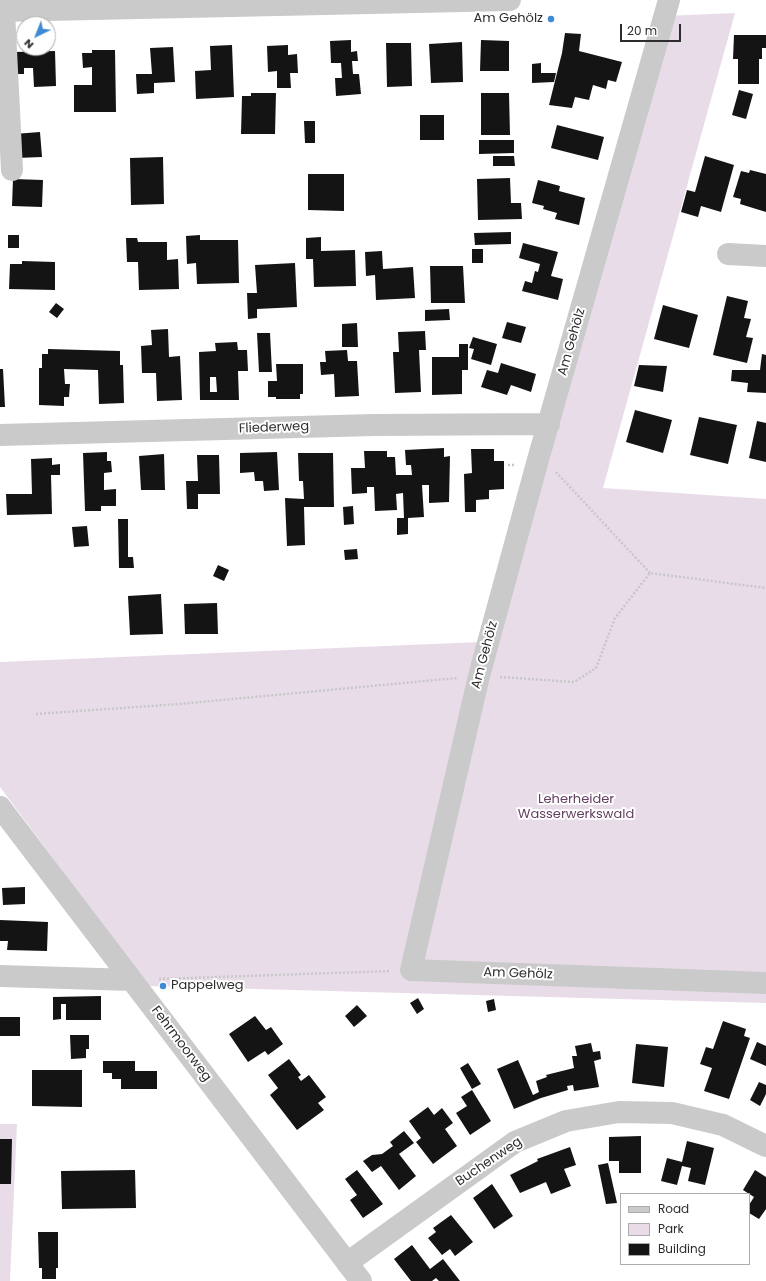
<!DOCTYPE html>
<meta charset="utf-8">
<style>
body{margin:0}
#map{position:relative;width:766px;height:1281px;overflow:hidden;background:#fff;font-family:Poppins,sans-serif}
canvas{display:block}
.legend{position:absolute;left:620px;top:1193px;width:130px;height:72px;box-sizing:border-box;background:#fff;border:1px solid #ababab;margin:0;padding:5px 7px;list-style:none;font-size:12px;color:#2d2d2d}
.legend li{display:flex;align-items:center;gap:8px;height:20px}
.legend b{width:20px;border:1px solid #ababab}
.north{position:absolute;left:16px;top:16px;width:40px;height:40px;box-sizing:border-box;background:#fff;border:1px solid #ababab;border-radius:50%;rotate:223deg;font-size:11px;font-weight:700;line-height:16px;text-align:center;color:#2d2d2d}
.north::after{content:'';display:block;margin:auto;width:14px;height:18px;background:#3f8ad4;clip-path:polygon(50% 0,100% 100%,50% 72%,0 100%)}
.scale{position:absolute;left:620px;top:24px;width:61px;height:18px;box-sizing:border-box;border:2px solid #2d2d2d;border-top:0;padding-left:5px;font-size:12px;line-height:14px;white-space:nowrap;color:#2d2d2d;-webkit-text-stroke:3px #fff;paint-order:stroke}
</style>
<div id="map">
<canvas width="766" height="1281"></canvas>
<ul class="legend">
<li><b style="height:5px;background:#cacaca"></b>Road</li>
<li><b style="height:11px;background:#e9dce9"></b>Park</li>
<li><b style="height:11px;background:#141414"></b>Building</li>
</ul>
<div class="north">N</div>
<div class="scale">20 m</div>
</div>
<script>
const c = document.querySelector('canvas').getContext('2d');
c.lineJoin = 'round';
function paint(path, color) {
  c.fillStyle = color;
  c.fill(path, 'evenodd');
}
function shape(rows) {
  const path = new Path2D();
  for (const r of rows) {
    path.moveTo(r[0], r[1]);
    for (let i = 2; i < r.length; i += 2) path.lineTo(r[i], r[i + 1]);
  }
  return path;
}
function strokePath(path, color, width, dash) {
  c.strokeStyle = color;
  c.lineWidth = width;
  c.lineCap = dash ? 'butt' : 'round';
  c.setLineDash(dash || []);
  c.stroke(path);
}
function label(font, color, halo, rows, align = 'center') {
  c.font = font + ' Poppins,sans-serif';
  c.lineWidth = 4;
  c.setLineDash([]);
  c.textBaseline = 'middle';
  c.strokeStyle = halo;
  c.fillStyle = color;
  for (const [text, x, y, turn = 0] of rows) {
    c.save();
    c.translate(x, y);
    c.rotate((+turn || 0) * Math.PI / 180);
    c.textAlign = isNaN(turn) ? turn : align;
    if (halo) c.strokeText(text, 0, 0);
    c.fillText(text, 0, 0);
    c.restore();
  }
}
paint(shape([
 [735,13,603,488,766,499,766,1003,148,986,0,787,0,662,480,642,665,16],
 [0,1124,17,1124,10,1281,0,1281]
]), '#e9dce9');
paint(shape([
 [565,33,581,34,579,51,622,62,616,82,608,80,606,89,593,85,589,100,575,97,572,108,549,105,562,53],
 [734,35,766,35,766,48,762,48,762,59,759,59,759,84,738,84,738,59,733,59],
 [351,40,351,52,357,51,358,61,352,61,353,74,359,74,361,94,336,96,335,78,342,78,341,63,331,63,330,41],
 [481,40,509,41,509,71,480,71],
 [462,42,463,82,431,83,429,44],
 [386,43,411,43,412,86,387,87],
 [232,45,234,97,196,99,195,71,211,70,210,46],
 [288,45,288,55,297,54,298,73,290,73,291,88,277,88,277,71,268,72,267,46],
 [173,47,175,82,154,83,154,93,137,94,136,74,152,74,150,48],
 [92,50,115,50,116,112,74,112,74,85,92,85,92,67,83,68,82,53,92,53],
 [55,51,56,86,34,87,33,68,24,68,24,74,15,74,14,52],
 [541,63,541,73,556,73,554,82,532,83,532,64],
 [739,90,753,94,746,119,732,115],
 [251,93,276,93,275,134,241,134,242,96,251,96],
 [481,93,509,93,510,135,481,135],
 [420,115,444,115,444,140,420,140],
 [304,121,315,121,315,143,305,143],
 [557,125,604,137,598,160,551,148],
 [40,132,42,157,16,158,14,134],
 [479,140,514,140,514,153,479,154],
 [493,156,514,156,515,166,493,166],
 [705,156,734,165,721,212,701,206,698,217,681,212,687,190,695,192],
 [163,157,164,204,131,205,130,158],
 [750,170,766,174,766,212,740,204,741,199,733,197,741,171,749,173],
 [308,174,344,174,344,211,308,210],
 [510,178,511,203,521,203,522,219,478,220,477,179],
 [13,179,43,180,42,207,12,206],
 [538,180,560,186,559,191,585,198,579,225,555,219,557,213,543,209,544,206,532,203],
 [511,232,511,244,475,245,474,233],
 [8,235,19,235,19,248,8,248],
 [200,235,200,240,238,240,239,283,197,284,196,263,187,264,186,236],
 [321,237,321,251,355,250,356,286,314,287,313,259,306,259,306,238],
 [126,238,137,238,138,242,167,242,167,260,178,259,179,289,139,290,138,262,127,262],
 [523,243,558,252,551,276,563,279,558,300,522,291,525,281,532,283,535,271,538,272,540,264,519,258],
 [472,249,483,249,483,263,472,263],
 [382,251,383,269,413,267,415,298,376,300,375,275,366,276,365,252],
 [22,261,55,262,55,290,9,289,10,264,22,264],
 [295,263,297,307,257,309,257,318,248,319,247,293,257,293,255,265],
 [430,266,463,266,465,303,431,303],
 [727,296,748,301,744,318,751,319,746,337,753,338,747,363,713,355],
 [56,303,64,309,57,318,49,312],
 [663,305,698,315,689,348,654,339],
 [449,309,450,320,425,321,425,310],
 [507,322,526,327,521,343,502,338],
 [357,323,358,347,342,347,342,324],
 [168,329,169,357,180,356,182,400,157,401,156,373,142,373,141,346,152,345,151,330],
 [425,331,426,350,419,350,421,392,395,393,393,352,399,352,398,332],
 [257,333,270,333,272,372,259,372],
 [473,337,497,344,491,365,471,359,474,349,469,348],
 [237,342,238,350,247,350,248,371,238,371,239,400,200,400,199,352,216,351,215,343],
 [210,377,216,377,217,392,210,392],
 [459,344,468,344,468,370,462,370,462,394,432,395,432,357,459,357],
 [48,349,120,351,120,365,123,365,124,403,99,404,98,370,64,369,65,384,70,384,69,397,64,397,64,406,39,405,39,368,42,368,42,354,48,354],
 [347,350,348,361,357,361,359,396,335,397,334,374,321,375,320,362,326,362,325,351],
 [762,354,766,355,766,393,747,392,748,383,731,381,732,370,760,370],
 [501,363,536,374,531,392,511,385,507,395,481,387,487,370,498,373],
 [276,364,303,364,303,394,300,394,300,399,276,399,276,397,268,397,268,381,277,381],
 [639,365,667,366,663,392,634,386],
 [0,369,3,369,5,407,0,407],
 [635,410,672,420,663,453,626,442],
 [699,417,737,425,728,464,690,455],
 [757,421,766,423,766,462,749,458],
 [444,448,444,457,450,456,449,502,429,503,429,485,422,485,424,517,408,518,408,534,397,535,397,518,404,518,403,493,396,494,397,510,375,511,374,487,367,487,367,493,352,494,351,468,365,468,364,451,387,451,387,457,395,457,396,475,412,475,411,465,406,465,405,450],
 [471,449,494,449,494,461,504,461,504,489,489,490,489,499,476,500,476,512,465,512,464,474,472,473],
 [107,452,107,461,111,461,112,472,104,473,104,490,116,489,116,506,101,506,101,511,85,511,83,453],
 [277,452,279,490,264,491,263,481,255,481,254,472,240,473,240,453],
 [298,453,333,453,334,507,304,507,305,545,287,546,285,498,304,499,303,481,299,481],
 [164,454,165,490,141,490,139,456],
 [197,455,219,455,220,494,198,494,198,509,187,509,186,481,198,481],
 [52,458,52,465,60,464,60,475,51,475,52,514,7,515,6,494,32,494,31,459],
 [353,506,354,524,344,525,343,507],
 [118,519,128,519,128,557,133,557,134,568,119,568],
 [87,526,89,546,74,547,72,527],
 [357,549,358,559,345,560,344,550],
 [218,565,229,570,224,581,213,576],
 [161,594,163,634,130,635,128,596],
 [217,603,218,634,185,634,184,604],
 [25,887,25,904,3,905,2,888],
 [0,920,48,922,47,951,7,950,8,941,0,941],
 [101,996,101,1020,66,1020,66,1004,61,1004,61,1019,53,1020,53,997],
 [418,998,424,1009,417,1014,410,1003],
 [494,999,496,1010,488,1012,486,1001],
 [357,1005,367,1016,354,1027,345,1016],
 [255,1016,266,1030,271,1027,283,1044,268,1055,265,1051,248,1062,229,1034],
 [0,1017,20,1017,20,1036,0,1036],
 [723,1021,746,1029,744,1036,750,1038,729,1099,704,1091,712,1068,700,1064,706,1047,713,1049],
 [70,1035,89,1035,89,1049,86,1049,86,1058,71,1059],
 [757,1042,766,1046,766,1066,750,1059],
 [591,1043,593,1052,600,1051,601,1059,594,1061,599,1087,574,1091,573,1085,567,1086,568,1090,541,1098,514,1109,497,1069,518,1060,533,1095,539,1092,536,1081,547,1077,546,1075,574,1068,572,1056,577,1056,575,1046],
 [636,1044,668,1047,664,1087,632,1083],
 [289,1059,301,1075,298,1077,301,1081,309,1075,326,1097,318,1103,324,1110,297,1130,270,1095,278,1088,268,1075],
 [103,1061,135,1061,135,1071,157,1071,157,1089,121,1089,121,1079,112,1079,112,1073,103,1073],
 [468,1063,481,1084,472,1089,460,1068],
 [32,1070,82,1070,82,1107,32,1106],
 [759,1082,766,1085,766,1094,760,1106,750,1100],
 [472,1090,491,1121,470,1135,456,1113,467,1106,461,1097],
 [428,1107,434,1115,442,1108,453,1123,445,1129,457,1146,433,1164,416,1142,421,1138,409,1121],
 [404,1131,414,1143,399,1154,416,1176,399,1190,381,1166,372,1172,363,1161,372,1155,382,1154,393,1146,390,1142],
 [641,1136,641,1173,619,1173,619,1161,609,1161,609,1137],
 [0,1139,12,1139,11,1184,0,1184],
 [687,1141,714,1148,705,1185,688,1181,691,1168,682,1166,677,1185,661,1181,667,1158,682,1162],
 [570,1147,576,1165,564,1169,571,1186,551,1194,546,1182,520,1193,510,1175,538,1161,537,1159],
 [608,1163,617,1203,606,1204,598,1165],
 [135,1170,136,1208,62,1209,61,1171],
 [357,1170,383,1204,363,1218,350,1200,357,1195,345,1179],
 [755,1170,766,1177,766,1209,759,1219,749,1213,749,1205,754,1197,743,1190],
 [492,1184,513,1216,494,1229,473,1198],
 [451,1215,473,1242,455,1256,450,1249,442,1255,428,1238,436,1232,433,1228],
 [38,1232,58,1232,58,1268,56,1268,56,1279,42,1279,42,1268,39,1268],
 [412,1245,430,1269,443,1259,460,1281,439,1281,436,1278,432,1281,411,1281,394,1259]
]), '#141414');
strokePath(shape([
 [508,465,515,465],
 [556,472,650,573],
 [500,677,574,682,596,668,615,618,650,573,766,588],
 [36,714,179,704,457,678],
 [159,979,391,971]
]), '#c7c7c7', 2.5, [2, 2]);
strokePath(shape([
 [669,0,539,456,479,676,411,970,766,983],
 [0,11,510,0],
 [4,11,12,170],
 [728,254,766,256],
 [0,435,374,425,549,424],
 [0,807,361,1281],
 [0,976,132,980],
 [347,1263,515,1142,566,1121,619,1112,672,1113,723,1125,766,1146]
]), '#cacaca', 22);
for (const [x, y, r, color] of [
 [551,19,4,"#3f8ad4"],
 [163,986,4,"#3f8ad4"]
]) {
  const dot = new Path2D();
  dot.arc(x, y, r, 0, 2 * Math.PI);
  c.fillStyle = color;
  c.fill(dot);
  strokePath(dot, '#fff', 1.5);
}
label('13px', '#2d2d2d', '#fff', [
 ["Am Gehölz",543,19],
 ["Pappelweg",171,986,"left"]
], 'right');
label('13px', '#2d2d2d', '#fff', [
 ["Am Gehölz",572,342,-74],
 ["Fliederweg",274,428,-2],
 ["Am Gehölz",485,655,-75],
 ["Am Gehölz",518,974,2],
 ["Fehrmoorweg",181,1044,53],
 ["Buchenweg",489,1162,-34]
]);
label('13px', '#643f60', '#fff', [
 ["Leherheider",576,800],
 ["Wasserwerkswald",576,815]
]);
</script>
